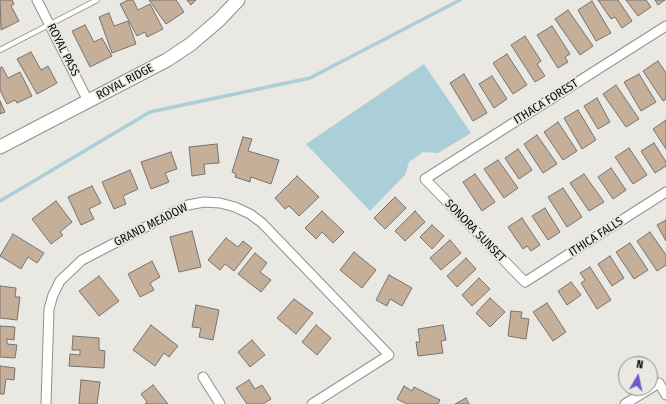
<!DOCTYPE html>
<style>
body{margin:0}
#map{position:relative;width:666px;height:404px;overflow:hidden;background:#e9e8e3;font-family:"Fira Sans Condensed",sans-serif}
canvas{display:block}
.north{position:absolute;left:618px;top:356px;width:40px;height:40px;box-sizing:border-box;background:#e9e8e3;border:1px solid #91908c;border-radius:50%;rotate:9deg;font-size:11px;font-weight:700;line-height:16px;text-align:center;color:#0c0c0a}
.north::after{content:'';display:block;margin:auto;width:14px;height:18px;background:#7157d1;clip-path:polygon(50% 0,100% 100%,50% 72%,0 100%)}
</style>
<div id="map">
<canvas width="666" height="404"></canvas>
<div class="north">N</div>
</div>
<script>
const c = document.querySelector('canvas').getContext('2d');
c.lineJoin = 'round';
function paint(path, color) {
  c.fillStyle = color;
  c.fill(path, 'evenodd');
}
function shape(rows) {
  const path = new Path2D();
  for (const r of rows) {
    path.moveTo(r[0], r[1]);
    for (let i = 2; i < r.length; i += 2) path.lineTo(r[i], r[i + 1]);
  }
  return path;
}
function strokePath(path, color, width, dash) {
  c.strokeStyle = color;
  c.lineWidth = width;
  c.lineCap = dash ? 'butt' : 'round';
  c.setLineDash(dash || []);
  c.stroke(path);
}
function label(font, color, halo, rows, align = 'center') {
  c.font = font + ' "Fira Sans Condensed",sans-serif';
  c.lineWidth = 3.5;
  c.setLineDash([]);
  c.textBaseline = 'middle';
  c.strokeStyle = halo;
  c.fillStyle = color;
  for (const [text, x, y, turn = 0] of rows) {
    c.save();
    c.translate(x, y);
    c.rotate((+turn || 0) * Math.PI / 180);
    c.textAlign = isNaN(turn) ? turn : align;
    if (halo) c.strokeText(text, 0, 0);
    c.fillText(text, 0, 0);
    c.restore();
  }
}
paint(shape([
 [424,64,471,133,438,153,423,152,409,162,405,175,370,211,306,144]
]), '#abcfd8');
strokePath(shape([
 [0,201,150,112,310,78,460,0]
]), '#abcfd8', 3.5);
const building = shape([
 [0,0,12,0,14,4,11,6,19,21,1,30,0,0],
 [128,0,133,0,138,10,150,4,163,29,147,37,145,32,137,36,120,4,128,0],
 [149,0,176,0,184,12,166,24,149,0],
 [187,0,196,0,191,5,187,0],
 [598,0,618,0,632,21,622,28,615,17,611,19,598,0],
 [626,0,646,0,651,7,638,16,626,0],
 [655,0,665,0,658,5,655,0],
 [592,1,611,33,596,41,578,10,592,1],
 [568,10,593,46,580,55,555,19,568,10],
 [109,13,114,26,128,21,136,44,112,53,99,17,109,13],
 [85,25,94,42,102,38,112,56,90,67,72,31,85,25],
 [552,26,570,54,565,57,568,62,558,68,537,35,552,26],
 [525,36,541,61,537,64,545,76,535,82,511,45,525,36],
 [31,52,41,70,48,66,57,83,37,94,17,59,31,52],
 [507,54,527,85,513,94,493,63,507,54],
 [658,61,666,73,666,99,663,101,643,71,658,61],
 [2,67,8,78,20,72,32,96,17,103,15,100,7,104,0,90,0,68,2,67],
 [464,74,487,113,473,121,450,83,464,74],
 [639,74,656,102,641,111,624,82,639,74],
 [492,76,507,99,494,108,479,84,492,76],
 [616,85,639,119,626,127,603,94,616,85],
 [597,98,610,122,598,129,584,106,597,98],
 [0,101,5,112,0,114,0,101],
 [578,110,596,140,582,149,564,118,578,110],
 [666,120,666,149,653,129,666,120],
 [558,122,577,151,563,160,544,132,558,122],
 [537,135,557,164,543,173,524,144,537,135],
 [243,137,252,139,248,151,279,160,271,184,251,177,250,182,235,177,236,174,232,172,243,137],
 [654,143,666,162,666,166,655,173,641,151,654,143],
 [217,144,219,163,204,164,205,174,192,176,189,147,217,144],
 [629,148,647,175,633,184,615,157,629,148],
 [518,149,532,170,519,179,505,158,518,149],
 [171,152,177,169,165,173,169,182,151,189,141,162,171,152],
 [498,160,518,188,504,198,484,169,498,160],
 [611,168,626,190,613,199,598,177,611,168],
 [130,170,138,189,123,196,126,204,114,209,102,182,130,170],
 [475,174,495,202,482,211,463,182,475,174],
 [584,174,604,202,589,211,570,183,584,174],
 [297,176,319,197,299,216,289,206,285,209,275,198,297,176],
 [92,186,101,203,89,209,94,219,81,225,68,197,92,186],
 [563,188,582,217,567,227,548,197,563,188],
 [395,197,406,208,385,229,374,218,395,197],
 [56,201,72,222,60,232,63,235,51,244,32,219,56,201],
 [545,208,560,232,548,240,532,216,545,208],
 [322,211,344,232,333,243,322,232,316,239,305,228,322,211],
 [415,211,425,222,405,241,395,231,415,211],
 [522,218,540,245,531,251,527,246,523,249,508,227,522,218],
 [666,220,666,241,657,225,666,220],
 [432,225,444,236,432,249,420,237,432,225],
 [192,231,201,267,179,272,170,237,192,231],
 [650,232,666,255,666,265,657,271,637,241,650,232],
 [13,234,44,253,37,263,28,257,21,269,0,256,13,234],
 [226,238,238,247,243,241,252,248,234,271,225,264,220,270,208,260,226,238],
 [450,240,461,253,441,270,430,258,450,240],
 [630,243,648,270,634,279,616,252,630,243],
 [354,252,376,270,362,288,340,270,354,252],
 [255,253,267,263,260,272,271,280,261,292,238,274,255,253],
 [610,256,624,278,612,286,598,264,610,256],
 [466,258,476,269,457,287,447,276,466,258],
 [152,261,160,277,150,283,154,290,140,297,128,274,152,261],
 [590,267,611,300,597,309,581,283,585,280,580,273,590,267],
 [389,275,412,288,402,306,390,299,387,306,376,300,389,275],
 [99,276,119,301,99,316,79,291,99,276],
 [479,278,490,289,472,306,462,295,479,278],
 [571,282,581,295,567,305,558,291,571,282],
 [0,286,16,288,15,297,20,297,17,320,0,318,0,286],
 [490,298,505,312,490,327,476,313,490,298],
 [294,299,313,313,296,334,277,318,294,299],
 [547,303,566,332,553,341,533,312,547,303],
 [196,305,219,310,213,340,199,337,201,328,192,327,196,305],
 [511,311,522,312,521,318,529,319,526,339,508,336,511,311],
 [151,325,178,346,169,357,164,353,155,366,133,350,151,325],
 [316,325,331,338,317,355,302,342,316,325],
 [443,325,446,340,441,341,443,353,418,356,416,342,420,342,418,329,443,325],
 [0,326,15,327,14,340,7,339,7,344,17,345,15,358,0,357,0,326],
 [73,336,99,338,99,350,105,351,104,368,69,366,70,354,80,355,80,350,72,350,73,336],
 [252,340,265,355,250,367,238,352,252,340],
 [0,366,15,368,14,380,6,379,4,394,0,394,0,366],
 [81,380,100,382,97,404,79,404,81,380],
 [249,380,255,389,262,385,271,399,263,404,247,404,236,388,249,380],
 [153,385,168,404,145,404,147,402,141,394,153,385],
 [404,386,412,391,414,387,440,400,438,404,407,404,397,399,404,386],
 [466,398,469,404,455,404,466,398]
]);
paint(building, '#c5af98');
strokePath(building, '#76736f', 1);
const lane = shape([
 [0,50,97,0]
]);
const street = shape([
 [37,0,88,101],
 [666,26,425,179,525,282,666,192],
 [203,377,220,404],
 [46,404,49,309,53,295,60,281,82,260,188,205,204,202,220,203,235,207,250,214,262,223,389,355,312,404],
 [625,404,659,383,666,395]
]);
const secondary = shape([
 [0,147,167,60,191,44,219,20,238,0]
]);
strokePath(lane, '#91918c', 6);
strokePath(street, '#91918c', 11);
strokePath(secondary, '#91918c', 15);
strokePath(lane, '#fff', 4.5);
strokePath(street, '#fff', 9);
strokePath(secondary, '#fff', 13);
label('12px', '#0c0c0a', '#e9e8e3', [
 ["ROYAL PASS",63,50,63],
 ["ROYAL RIDGE",125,82,-28],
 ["ITHACA FOREST",546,102,-32],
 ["GRAND MEADOW",151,225,-27],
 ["SONORA SUNSET",475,231,46],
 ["ITHICA FALLS",596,237,-33]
]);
</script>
